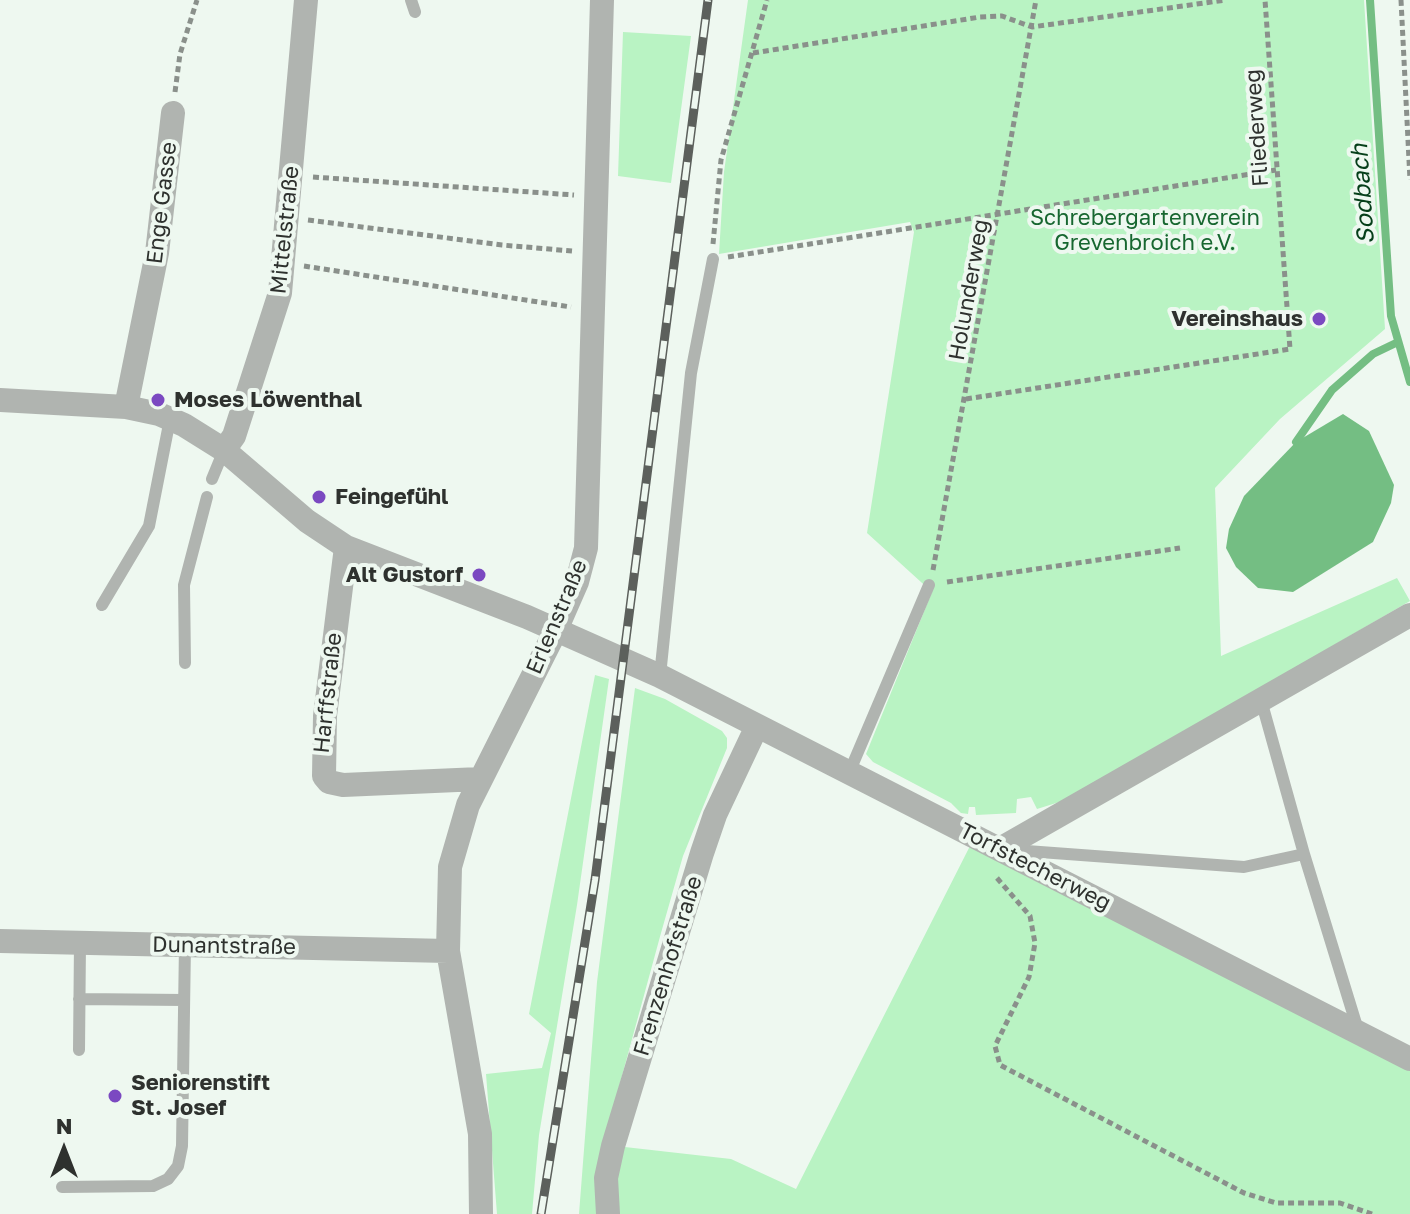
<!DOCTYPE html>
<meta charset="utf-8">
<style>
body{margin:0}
#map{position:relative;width:1410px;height:1214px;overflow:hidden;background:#eef8f0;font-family:"Golos Text",sans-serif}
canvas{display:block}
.north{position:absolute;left:24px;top:1110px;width:80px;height:80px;-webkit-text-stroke:6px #eef8f0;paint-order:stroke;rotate:0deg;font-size:22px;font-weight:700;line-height:32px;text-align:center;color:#2e312e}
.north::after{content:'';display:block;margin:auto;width:28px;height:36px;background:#2e312e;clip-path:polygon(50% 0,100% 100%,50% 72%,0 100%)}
</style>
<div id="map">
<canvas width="1410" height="1214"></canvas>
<div class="north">N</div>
</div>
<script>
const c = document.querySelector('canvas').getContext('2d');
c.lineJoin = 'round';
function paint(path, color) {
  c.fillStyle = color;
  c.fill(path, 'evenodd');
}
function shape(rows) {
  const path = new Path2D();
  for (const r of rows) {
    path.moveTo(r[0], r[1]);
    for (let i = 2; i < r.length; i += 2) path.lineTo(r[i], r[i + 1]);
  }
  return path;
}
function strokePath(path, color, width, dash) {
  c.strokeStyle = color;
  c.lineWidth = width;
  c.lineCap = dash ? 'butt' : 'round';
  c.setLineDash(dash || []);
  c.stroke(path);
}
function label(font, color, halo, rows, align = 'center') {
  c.font = font + ' "Golos Text",sans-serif';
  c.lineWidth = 8;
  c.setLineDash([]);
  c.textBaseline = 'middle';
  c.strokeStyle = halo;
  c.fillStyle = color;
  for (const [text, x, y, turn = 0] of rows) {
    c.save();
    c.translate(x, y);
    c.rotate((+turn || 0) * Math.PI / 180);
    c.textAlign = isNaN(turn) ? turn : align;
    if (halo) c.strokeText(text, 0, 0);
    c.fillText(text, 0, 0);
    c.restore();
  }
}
paint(shape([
 [748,0,1364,0,1385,329,1280,419,1215,488,1221,656,1397,578,1410,601,1069,799,1037,809,1031,797,1017,799,1016,813,976,815,975,807,969,807,968,814,961,813,951,803,873,762,866,754,932,592,867,533,914,232,910,222,719,254,724,172],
 [623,32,691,36,671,183,618,176],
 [595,675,609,679,577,905,539,1135,532,1214,497,1214,486,1074,542,1068,551,1033,529,1014],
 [635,688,665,699,722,731,727,738,727,748,683,856,661,933,596,1171,599,1214,579,1214,597,982],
 [970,846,1410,1070,1410,1214,613,1214,616,1146,731,1159,796,1189]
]), '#b9f3c3');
paint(shape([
 [1343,414,1369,431,1394,485,1391,503,1373,542,1293,592,1258,588,1236,567,1226,548,1229,529,1244,496,1296,442]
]), '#74be83');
strokePath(shape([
 [1370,0,1391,316,1410,382],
 [1296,442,1332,390,1373,354,1398,342]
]), '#74be83', 8);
strokePath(shape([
 [1401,0,1410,180],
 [753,53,980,17,1002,16,1032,27,1226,0],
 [175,92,180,54,197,0],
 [313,177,574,195],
 [308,220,502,245,572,251],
 [713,244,721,160,767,0],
 [728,257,1276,170],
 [304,266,571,307],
 [966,399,1290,349,1265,0],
 [933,570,1036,0],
 [947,582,1180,548],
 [997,878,1030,916,1035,943,1029,977,995,1046,1000,1065,1244,1193,1276,1203,1340,1203,1372,1214]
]), '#8a908b', 5, [6, 4]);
strokePath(shape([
 [411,0,415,12],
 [212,479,224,450],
 [102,605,149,526,170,419],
 [185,663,184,585,207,497],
 [660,676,691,373,713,259],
 [1261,700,1304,854],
 [849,773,929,585],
 [1013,850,1244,867,1304,854,1358,1030],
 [79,999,184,1000],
 [79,1050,80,942],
 [62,1187,153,1186,168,1179,178,1166,182,1146,185,944]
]), '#b0b4b0', 12);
strokePath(shape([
 [0,400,126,407,159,414,184,425,224,450,307,521,346,547,527,617,660,676,1410,1059],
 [126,407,157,253,173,113],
 [224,450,234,436,280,293,306,0],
 [346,547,325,716,324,776,329,782,343,785,480,779],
 [1000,849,1410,615],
 [0,941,448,951],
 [481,1214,480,1134,448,951,450,867,468,805,556,630,577,582,586,548,602,0],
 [608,1214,606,1178,613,1146,702,853,715,815,757,726]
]), '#b0b4b0', 24);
const rail = shape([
 [541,1214,595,880,708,0]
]);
strokePath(rail, '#5c605c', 9);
strokePath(rail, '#eef8f0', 6, [18]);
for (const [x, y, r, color] of [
 [1319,319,8,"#7b49c1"],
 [158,400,8,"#7b49c1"],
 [319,497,8,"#7b49c1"],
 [479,575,8,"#7b49c1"],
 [115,1096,8,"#7b49c1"]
]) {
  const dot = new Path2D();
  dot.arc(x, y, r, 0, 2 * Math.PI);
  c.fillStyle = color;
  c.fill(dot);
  strokePath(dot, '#eef8f0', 3);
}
label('22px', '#2e312e', '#eef8f0', [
 ["Fliederweg",1257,128,-94],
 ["Enge Gasse",162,203,-83],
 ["Mittelstraße",285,230,-84],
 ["Holunderweg",969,290,-80],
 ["Erlenstraße",557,617,-67],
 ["Harffstraße",328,693,-84],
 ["Torfstecherweg",1035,867,27],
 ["Dunantstraße",224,946,1],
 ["Frenzenhofstraße",668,966,-73]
]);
label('22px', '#176730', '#eef8f0', [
 ["Schrebergartenverein",1145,218],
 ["Grevenbroich e.V.",1145,243]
]);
label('bold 22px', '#2e312e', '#eef8f0', [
 ["Vereinshaus",1303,319,"right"],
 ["Moses Löwenthal",174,400],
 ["Feingefühl",335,497],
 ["Alt Gustorf",463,575,"right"],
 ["Seniorenstift",131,1083],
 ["St. Josef",131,1108]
], 'left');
label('italic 24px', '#053f19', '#eef8f0', [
 ["Sodbach",1363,194,-94]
]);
</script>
